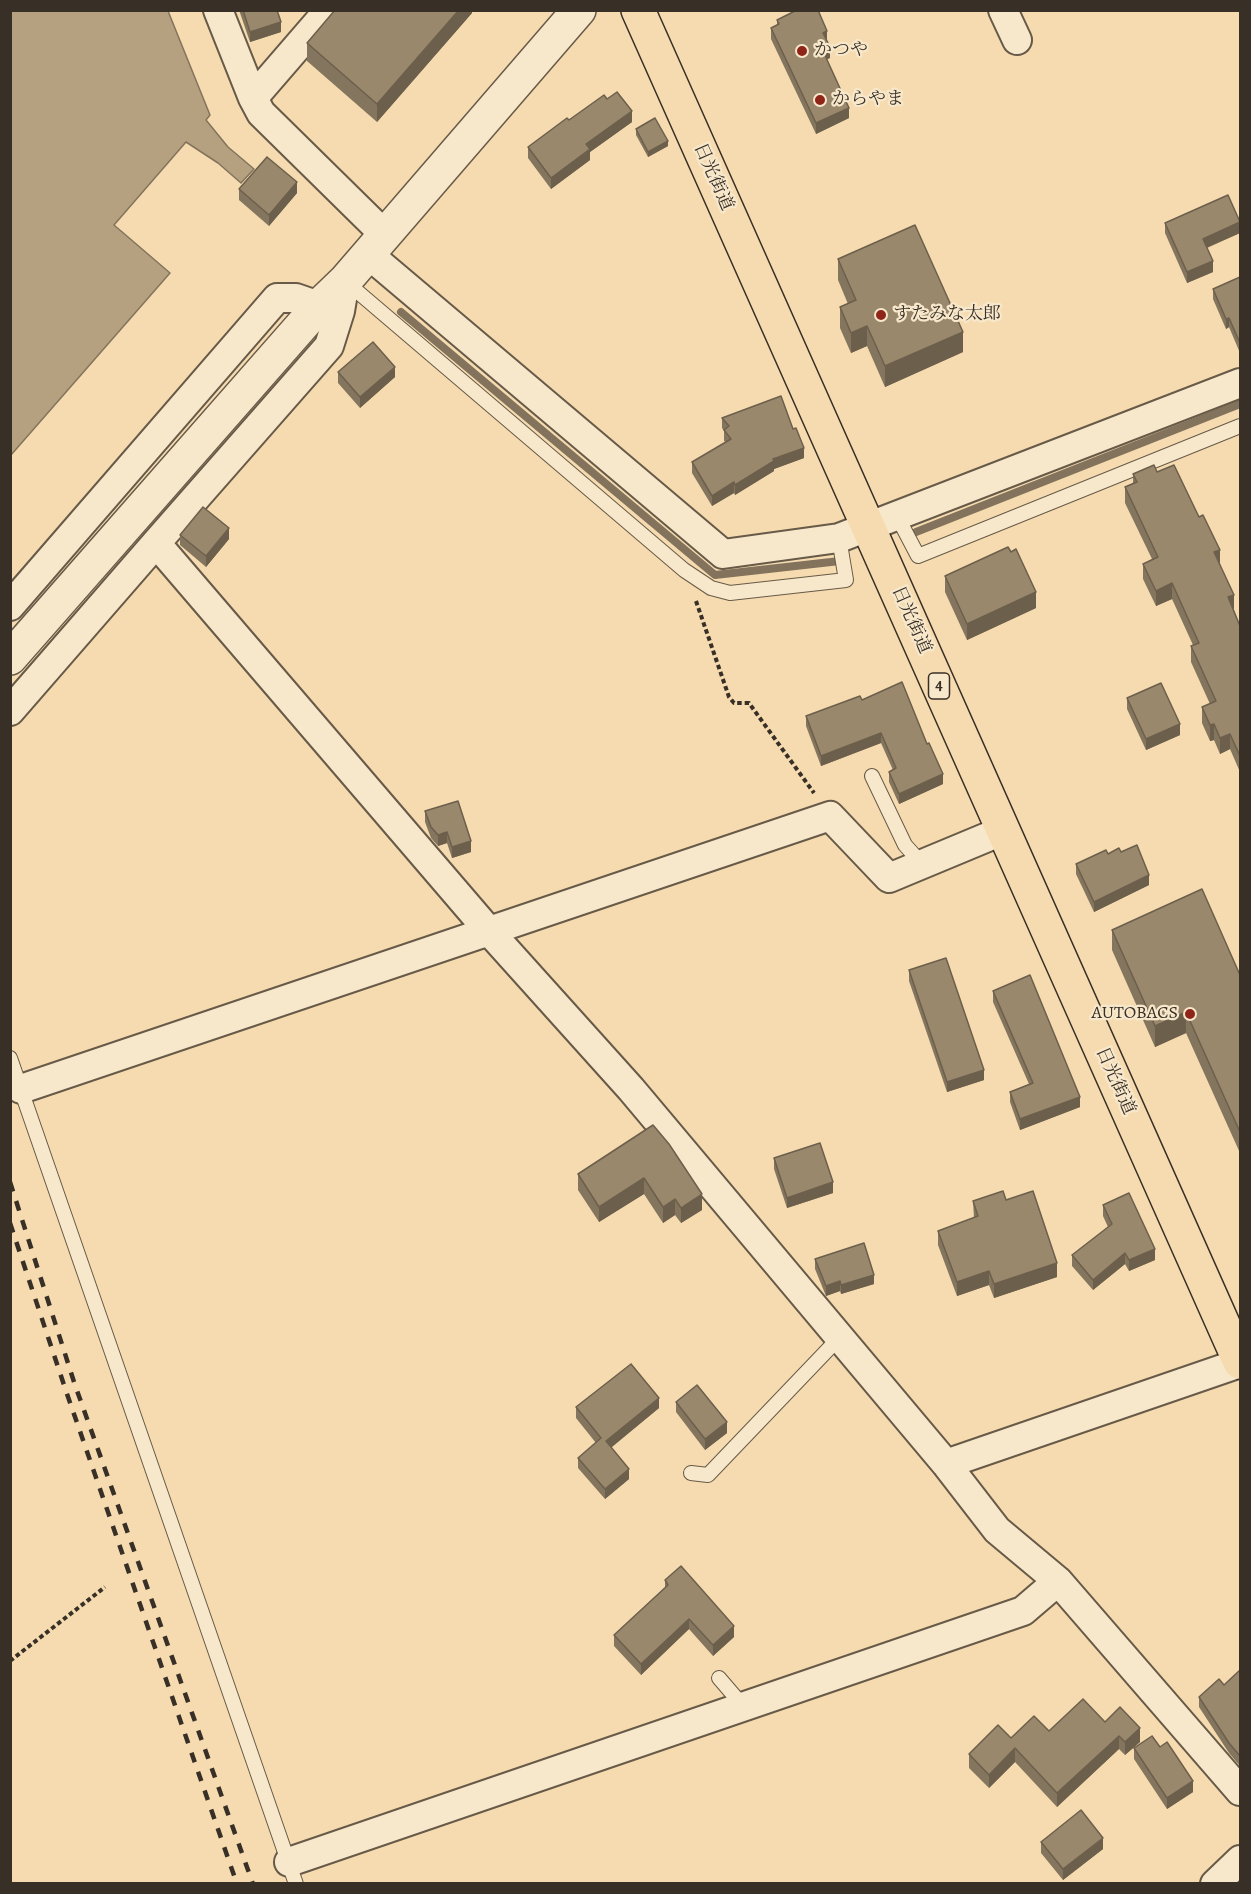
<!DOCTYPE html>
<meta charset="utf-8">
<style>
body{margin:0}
#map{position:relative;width:1251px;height:1894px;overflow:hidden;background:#f5dbaf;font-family:Alegreya,serif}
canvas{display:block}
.frame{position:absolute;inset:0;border:12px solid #382f26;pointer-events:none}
</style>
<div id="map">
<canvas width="1251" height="1894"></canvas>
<div class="frame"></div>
</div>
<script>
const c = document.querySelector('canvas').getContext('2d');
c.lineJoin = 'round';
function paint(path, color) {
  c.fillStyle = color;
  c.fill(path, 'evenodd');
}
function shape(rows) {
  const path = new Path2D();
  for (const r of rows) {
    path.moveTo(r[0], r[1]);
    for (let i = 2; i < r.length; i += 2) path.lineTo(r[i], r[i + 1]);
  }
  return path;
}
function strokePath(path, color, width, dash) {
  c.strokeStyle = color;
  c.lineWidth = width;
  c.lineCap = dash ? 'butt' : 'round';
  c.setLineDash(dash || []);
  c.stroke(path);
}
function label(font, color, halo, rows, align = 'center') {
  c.font = font + ' Alegreya,"Noto Serif JP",serif';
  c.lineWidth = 4.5;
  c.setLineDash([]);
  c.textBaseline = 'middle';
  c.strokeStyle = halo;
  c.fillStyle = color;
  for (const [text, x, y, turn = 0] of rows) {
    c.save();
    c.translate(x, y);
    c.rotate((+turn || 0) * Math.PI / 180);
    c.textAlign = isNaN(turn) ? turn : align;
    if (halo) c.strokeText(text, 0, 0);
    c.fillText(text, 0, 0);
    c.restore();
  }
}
const water = shape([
 [11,10,168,11,210,115,206,120,228,147,254,169,241,183,218,163,186,142,114,225,170,273,11,455,11,10]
]);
paint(water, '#b5a180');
strokePath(water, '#83735c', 1.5);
strokePath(shape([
 [401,312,715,575,840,561],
 [916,532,1240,404]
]), '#83735c', 8);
const service = shape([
 [345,281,684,570,711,588,730,593,846,580,839,538],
 [897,516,918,556,1240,426],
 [872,776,905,845,922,864],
 [10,1058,296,1884],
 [691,1473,708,1475,839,1338],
 [719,1678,743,1706]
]);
const minor = shape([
 [218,10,253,98,329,10],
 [1003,10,1017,40],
 [253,98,261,113,385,235],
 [368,254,723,554,839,538,1240,383],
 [156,543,488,930,631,1089,946,1464,997,1530,1058,1581,1240,1791],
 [10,606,277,298,296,298,319,306],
 [10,711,156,543,329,346,340,311,345,281],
 [21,1089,830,816,889,878,1002,831],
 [946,1464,1240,1363],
 [289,1862,1023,1611,1058,1581],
 [1215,1884,1240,1860]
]);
const tertiary = shape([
 [10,658,319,306,345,281,579,10]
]);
const trunk = shape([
 [638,10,1240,1362]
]);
strokePath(service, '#675a48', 16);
strokePath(minor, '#675a48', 32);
strokePath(tertiary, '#675a48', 36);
strokePath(trunk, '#382f26', 36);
strokePath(shape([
 [696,601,729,697,734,703,749,703,814,793],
 [10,1661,105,1587]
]), '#382f26', 4, [4.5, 3]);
strokePath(service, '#f8e8cb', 14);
strokePath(minor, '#f8e8cb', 28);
strokePath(tertiary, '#f8e8cb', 33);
strokePath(trunk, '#f5dbaf', 33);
strokePath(shape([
 [10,1182,75,1385,253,1884],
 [10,1223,66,1391,237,1884]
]), '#382f26', 4.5, [10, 10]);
paint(shape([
 [239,10,277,10,281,32,250,42],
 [472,10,472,13,377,122,307,61,307,43],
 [777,20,827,41,830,58,827,59,849,118,816,134,771,39,771,28,777,25],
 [607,99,632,122,590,152,590,160,551,189,528,158,528,147,569,120],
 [636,129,668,146,648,157,636,135],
 [239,189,297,193,269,226,239,200],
 [1165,223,1240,233,1207,248,1213,272,1187,283,1165,233],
 [838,259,963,352,885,387,867,346,851,353,840,328,840,307,848,304,838,280],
 [1240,277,1240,353,1229,327,1226,329,1213,299,1213,289],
 [338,372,395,377,360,408,338,383],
 [722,418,804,458,774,469,774,471,735,495,734,493,712,506,692,473,692,462,726,442,724,441,724,431,722,428],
 [1157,472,1220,564,1234,610,1240,626,1240,772,1230,749,1220,754,1214,740,1210,741,1202,723,1202,707,1210,704,1191,662,1191,646,1193,645,1172,599,1156,606,1143,579,1143,564,1152,559,1125,503,1125,487,1133,483,1133,474],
 [180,535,229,539,206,567,180,545],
 [945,576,1036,608,967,640,945,592],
 [1127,698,1180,735,1146,750,1127,709],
 [862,700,943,784,899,804,889,782,889,772,893,770,881,743,821,766,806,726,806,716],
 [425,811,471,852,452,858,447,843,438,846,431,838,425,822],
 [1121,852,1149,885,1094,912,1076,874,1076,864,1108,854],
 [1112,930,1240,975,1240,1153,1186,1033,1155,1047,1112,950],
 [909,970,984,1080,947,1092,909,981],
 [993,991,1080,1107,1020,1130,1010,1102,1010,1092,1029,1084,993,1002],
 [653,1125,702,1210,681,1223,675,1215,663,1223,644,1194,599,1222,578,1190,578,1174],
 [774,1158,833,1193,787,1208,774,1169],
 [1006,1200,1057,1277,994,1298,989,1285,957,1296,938,1245,938,1231,974,1218,973,1201],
 [1103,1205,1155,1260,1129,1271,1125,1264,1093,1290,1072,1266,1072,1255,1108,1227,1103,1216],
 [815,1259,874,1284,841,1294,840,1291,826,1296,815,1269],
 [676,1402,727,1433,705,1450,676,1412],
 [576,1407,659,1408,611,1447,629,1479,605,1499,578,1468,578,1458,596,1443,576,1418],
 [665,1580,734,1637,713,1656,689,1629,641,1675,614,1646,614,1635,665,1588],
 [1240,1670,1240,1766,1229,1753,1199,1707,1199,1697,1224,1685],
 [1105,1722,1140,1742,1125,1755,1119,1749,1057,1807,1015,1762,989,1788,969,1768,969,1754,1011,1738],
 [1160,1747,1193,1792,1167,1809,1134,1759,1134,1748],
 [1041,1842,1103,1849,1063,1880,1041,1853]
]), '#84755e');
paint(shape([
 [459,10,472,10,472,13,377,122,377,104],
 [281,22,281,32,250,42,250,32],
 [827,31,827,42,823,33],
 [830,47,830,58,823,61,823,51],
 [849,108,849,118,816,134,816,123],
 [632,111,632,122,590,152,590,160,551,189,551,178,586,144],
 [668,141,668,146,648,157,648,152],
 [297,182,297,193,269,226,269,215],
 [1240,222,1240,233,1203,249,1203,239],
 [1213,261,1213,272,1187,283,1187,272],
 [1229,318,1229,327,1226,329,1226,319],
 [867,326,867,346,851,353,851,333],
 [963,332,963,352,885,387,885,366],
 [395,367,395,377,360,408,360,397],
 [804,448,804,458,774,469,774,471,735,495,735,485,773,459],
 [734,482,734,493,712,506,712,496],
 [229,528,229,539,206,567,206,556],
 [1220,550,1220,565,1214,552],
 [1172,583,1172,599,1156,606,1156,591],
 [1036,592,1036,608,967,640,967,624],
 [1234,595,1234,610,1228,597],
 [1180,724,1180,735,1146,750,1146,739],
 [1214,724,1214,740,1210,741,1210,725],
 [881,733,881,743,821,766,821,756],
 [1230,734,1230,749,1220,754,1220,738],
 [943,774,943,784,899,804,899,794],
 [447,832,447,843,438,846,438,835],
 [471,841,471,852,452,858,452,847],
 [1149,875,1149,885,1094,912,1094,902],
 [1186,1012,1186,1033,1155,1047,1155,1026],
 [984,1070,984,1080,947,1092,947,1082],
 [1080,1097,1080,1107,1020,1130,1020,1119],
 [644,1178,644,1194,599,1222,599,1207],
 [833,1182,833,1193,787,1208,787,1198],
 [702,1194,702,1210,681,1223,681,1208],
 [675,1199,675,1215,663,1223,663,1207],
 [1155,1249,1155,1260,1129,1271,1129,1260],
 [1125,1253,1125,1264,1093,1290,1093,1280],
 [1057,1263,1057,1277,994,1298,994,1284],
 [989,1271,989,1285,957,1296,957,1282],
 [874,1275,874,1284,841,1294,841,1285],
 [840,1281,840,1291,826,1296,826,1286],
 [659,1398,659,1408,606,1452,606,1441],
 [727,1422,727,1433,705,1450,705,1439],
 [629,1469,629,1479,605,1499,605,1489],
 [689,1619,689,1629,641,1675,641,1664],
 [734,1626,734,1637,713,1656,713,1645],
 [1140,1728,1140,1742,1125,1755,1125,1742],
 [1119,1736,1119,1749,1057,1807,1057,1793],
 [1015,1748,1015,1762,989,1788,989,1775],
 [1193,1781,1193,1792,1167,1809,1167,1798],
 [1103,1838,1103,1849,1063,1880,1063,1869]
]), '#6c5f4c');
const building = shape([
 [243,10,277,10,281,22,250,32,243,10],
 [335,10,459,10,377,104,307,43,335,10],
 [797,10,818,10,827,31,823,33,830,47,823,51,849,108,816,123,771,28,779,24,777,20,797,10],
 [617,92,632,111,586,144,590,149,551,178,528,147,567,118,569,120,604,95,607,99,617,92],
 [655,118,668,141,648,152,636,129,655,118],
 [267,157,297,182,269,215,239,189,267,157],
 [1228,195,1240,222,1203,239,1213,261,1187,272,1165,223,1228,195],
 [915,225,963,332,885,366,867,326,851,333,840,307,856,300,838,259,915,225],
 [1240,277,1240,343,1229,318,1226,319,1213,289,1240,277],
 [373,342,395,367,360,397,338,372,373,342],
 [781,396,793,429,796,428,804,448,773,459,774,461,735,485,734,482,712,496,692,462,731,439,724,430,729,426,722,418,781,396],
 [1154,465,1157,472,1174,465,1199,517,1203,515,1220,550,1214,552,1234,595,1228,597,1240,626,1240,756,1230,734,1220,738,1214,724,1210,725,1202,707,1216,701,1191,646,1199,643,1172,583,1156,591,1143,564,1158,557,1125,487,1137,482,1133,474,1154,465],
 [203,507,229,528,206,556,180,535,203,507],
 [1008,547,1011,552,1016,549,1036,592,967,624,945,576,1008,547],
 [902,682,927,744,929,743,943,774,899,794,889,772,896,768,881,733,821,756,806,716,860,696,862,700,902,682],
 [1161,683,1180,724,1146,739,1127,698,1161,683],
 [458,801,471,841,452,847,447,832,438,835,431,827,425,811,458,801],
 [1137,845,1149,875,1094,902,1076,864,1106,850,1108,854,1119,848,1121,852,1137,845],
 [1202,889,1240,975,1240,1132,1186,1012,1155,1026,1112,930,1202,889],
 [946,958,984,1070,947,1082,909,970,946,958],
 [1030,975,1080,1097,1020,1119,1010,1092,1033,1083,993,991,1030,975],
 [653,1125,669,1144,702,1194,681,1208,675,1199,663,1207,644,1178,599,1207,578,1174,653,1125],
 [820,1143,833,1182,787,1198,774,1158,820,1143],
 [1003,1191,1006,1200,1033,1191,1057,1263,994,1284,989,1271,957,1282,938,1231,978,1216,973,1201,1003,1191],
 [1129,1193,1155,1249,1129,1260,1125,1253,1093,1280,1072,1255,1112,1224,1103,1205,1129,1193],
 [864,1243,874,1275,841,1285,840,1281,826,1286,815,1259,864,1243],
 [631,1364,659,1398,606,1441,629,1469,605,1489,578,1458,601,1438,576,1407,631,1364],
 [697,1385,727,1422,705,1439,676,1402,697,1385],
 [681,1566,734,1626,713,1645,689,1619,641,1664,614,1635,668,1585,665,1580,681,1566],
 [1240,1670,1240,1756,1229,1743,1199,1697,1219,1679,1224,1685,1240,1670],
 [1083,1699,1105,1722,1120,1707,1140,1728,1125,1742,1119,1736,1057,1793,1015,1748,989,1775,969,1754,998,1725,1011,1738,1034,1716,1049,1731,1083,1699],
 [1152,1736,1160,1747,1167,1742,1193,1781,1167,1798,1134,1748,1152,1736],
 [1081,1810,1103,1838,1063,1869,1041,1842,1081,1810]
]);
paint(building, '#9a886d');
strokePath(building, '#6c5f4c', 1.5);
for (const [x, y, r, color] of [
 [802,51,6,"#8f2418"],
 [820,100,6,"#8f2418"],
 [881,315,6,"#8f2418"],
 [1190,1014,6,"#8f2418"]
]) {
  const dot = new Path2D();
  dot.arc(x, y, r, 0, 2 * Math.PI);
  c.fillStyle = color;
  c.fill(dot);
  strokePath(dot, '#f8e8cb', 2);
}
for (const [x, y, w] of [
 [939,686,21]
]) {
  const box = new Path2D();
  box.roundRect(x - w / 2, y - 13, w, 26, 4.5);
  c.fillStyle = '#f8e8cb';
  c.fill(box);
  strokePath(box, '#382f26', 1.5);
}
label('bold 16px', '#382f26', null, [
 ["4",939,686]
]);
label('18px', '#382f26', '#f8e8cb', [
 ["かつや",814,51],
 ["からやま",832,100],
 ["すたみな太郎",893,315],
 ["AUTOBACS",1178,1014,"right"]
], 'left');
label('18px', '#382f26', '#f8e8cb', [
 ["日光街道",713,177,66],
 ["日光街道",911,620,66],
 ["日光街道",1115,1081,66]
]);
</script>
